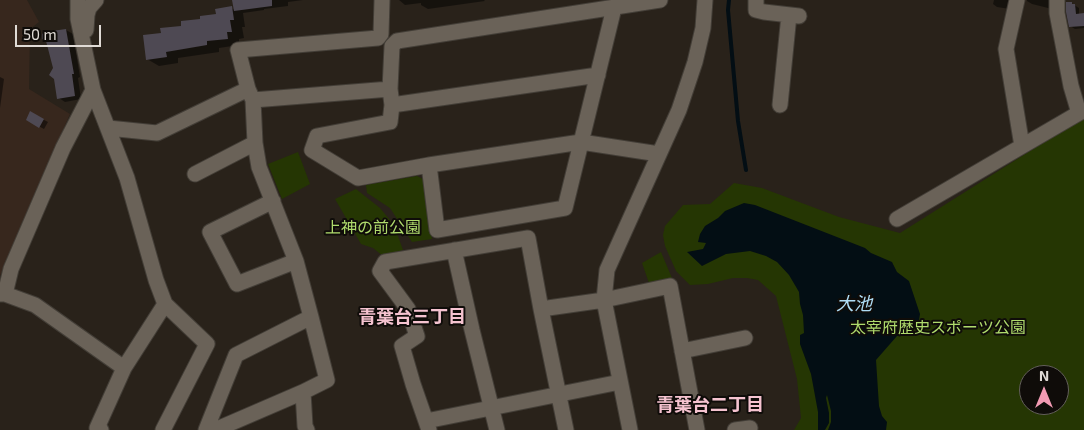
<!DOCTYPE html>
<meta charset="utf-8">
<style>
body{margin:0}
#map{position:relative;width:1084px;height:430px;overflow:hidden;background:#29221a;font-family:"Exo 2",sans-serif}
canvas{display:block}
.north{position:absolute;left:1019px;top:365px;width:50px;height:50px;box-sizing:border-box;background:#0f0c09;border:1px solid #635f5b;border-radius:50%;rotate:0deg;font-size:14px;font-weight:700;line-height:20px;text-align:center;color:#e0dbd6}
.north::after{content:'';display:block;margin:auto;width:18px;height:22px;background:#f19ab3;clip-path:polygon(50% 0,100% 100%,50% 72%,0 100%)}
.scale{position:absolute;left:15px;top:25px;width:86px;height:22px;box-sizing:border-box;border:2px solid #e0dbd6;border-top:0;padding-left:6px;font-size:15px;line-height:18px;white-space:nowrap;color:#e0dbd6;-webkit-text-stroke:4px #0f0c09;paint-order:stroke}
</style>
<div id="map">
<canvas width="1084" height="430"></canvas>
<div class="north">N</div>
<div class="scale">50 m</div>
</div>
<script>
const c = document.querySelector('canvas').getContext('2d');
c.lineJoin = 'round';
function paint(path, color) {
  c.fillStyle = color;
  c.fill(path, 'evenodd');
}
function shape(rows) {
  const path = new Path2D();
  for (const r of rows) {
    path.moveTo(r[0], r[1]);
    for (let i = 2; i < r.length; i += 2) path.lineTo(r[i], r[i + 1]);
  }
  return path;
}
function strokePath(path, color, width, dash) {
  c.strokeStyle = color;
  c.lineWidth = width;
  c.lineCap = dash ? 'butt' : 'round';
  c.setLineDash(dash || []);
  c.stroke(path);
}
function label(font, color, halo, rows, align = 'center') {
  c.font = font + ' "Exo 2","Noto Sans JP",sans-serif';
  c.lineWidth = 4;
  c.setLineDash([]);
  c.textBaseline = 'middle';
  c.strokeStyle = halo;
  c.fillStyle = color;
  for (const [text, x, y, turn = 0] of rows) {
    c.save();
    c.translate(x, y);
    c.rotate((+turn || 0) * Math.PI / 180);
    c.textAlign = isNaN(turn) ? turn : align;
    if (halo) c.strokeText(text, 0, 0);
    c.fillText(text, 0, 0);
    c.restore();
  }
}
paint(shape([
 [0,0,27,0,39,22,30,29,29,89,70,114,0,276]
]), '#37271d');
paint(shape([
 [1084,117,1084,430,794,430,801,418,797,379,776,296,758,280,747,278,733,278,708,284,690,285,676,271,665,246,663,235,665,226,683,205,710,204,734,183,762,188,839,217,900,233],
 [1029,375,1059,375,1059,405,1029,405],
 [298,152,310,184,282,199,268,164],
 [417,176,423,179,432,239,412,242,390,208,367,193,366,185],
 [356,189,380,208,394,225,403,250,383,256,373,248,361,244,335,199],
 [661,252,672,278,649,283,642,263]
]), '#253603');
paint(shape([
 [744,203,755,205,865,248,871,253,892,262,897,272,909,281,920,314,919,320,909,333,897,336,876,360,879,406,882,416,887,422,886,430,828,430,831,422,831,411,827,395,826,398,829,413,829,423,825,430,818,430,818,412,811,374,800,344,800,335,804,333,803,315,800,304,799,292,789,275,777,262,766,256,750,251,726,254,702,266,687,252,703,249,706,243,698,242,700,234,705,226,718,218,725,211]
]), '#030e14');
paint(shape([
 [233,0,303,0,288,2,288,6,264,9,264,10,243,13,245,27,242,27,244,38,239,39,239,45,219,48,219,52,178,58,178,63,159,66,147,59,162,34,217,15,231,8,235,10],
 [399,0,484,0,485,1,428,9,421,5,421,3,405,5],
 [994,0,1013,0,1010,9,997,7,993,4],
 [1027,0,1053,0,1052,9,1032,4,1027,1],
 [1071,3,1079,8,1079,15,1084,14,1084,28,1075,29,1070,26],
 [66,30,73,34,80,77,78,78,81,99,65,102,59,98],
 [0,77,4,79,0,108],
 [31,113,48,122,44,129,27,120]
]), '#0007');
strokePath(shape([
 [729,0,728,10,738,121,746,170]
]), '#030e14', 4);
paint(shape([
 [232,0,272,0,272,6,234,11],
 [1066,2,1072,2,1072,4,1075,4,1076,14,1084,13,1084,26,1069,27,1066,12],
 [232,6,234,20,230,20,232,32,227,32,228,39,207,41,207,45,166,52,167,57,146,60,143,35,161,33,160,28,181,26,181,21,200,19,200,16,216,14,215,9],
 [66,29,74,74,72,74,75,96,57,99,54,79,49,75,53,68,46,41,42,39,42,34,45,32],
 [30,111,44,119,39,128,26,120]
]), '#4e4953');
const minor = shape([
 [78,0,78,19,93,90,127,178,156,280,165,304,207,344,163,430],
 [756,0,756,10,764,12,799,16],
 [1017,0,1006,49,1022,146],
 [86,30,87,15,89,8,96,0],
 [253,100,390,89],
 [392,105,598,75],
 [780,105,789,15],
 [108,128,157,133,248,89],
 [659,154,581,142,429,165,358,178,312,150,317,136,390,122,392,105,390,89,392,46,397,41,660,0],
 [429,165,437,230,565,208,614,8],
 [195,174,255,143],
 [273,201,210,232,237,284,296,261],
 [897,219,1079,113,1071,86,1062,39,1057,13,1057,0],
 [454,250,472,330,497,430],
 [0,294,5,294,35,305,124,368],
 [5,294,11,269,63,148,93,90],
 [541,309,604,300,670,286,697,430],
 [682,351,745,338],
 [426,421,620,382],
 [101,430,97,428,124,368,165,304],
 [206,430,236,355,311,317],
 [215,430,303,392],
 [307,430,305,426,303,392,327,380,311,317,296,261,259,167,255,143,253,100,248,89,238,50,378,38,381,34,382,0],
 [429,430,413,384,402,346,417,336,408,309,380,271,385,262,528,238,541,309,566,430],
 [630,430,604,300,607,270,679,110,695,62,703,28,705,0],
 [735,430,750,428]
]);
strokePath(minor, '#433e37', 17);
strokePath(minor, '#6a6258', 15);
label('16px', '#afda6c', '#0f0c09', [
 ["上神の前公園",373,228],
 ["太宰府歴史スポーツ公園",938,328]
]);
label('italic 18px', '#aedcf5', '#0f0c09', [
 ["大池",854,304]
]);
label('bold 18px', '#f5c3d0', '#0f0c09', [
 ["青葉台三丁目",412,317],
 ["青葉台二丁目",710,405]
]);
</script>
